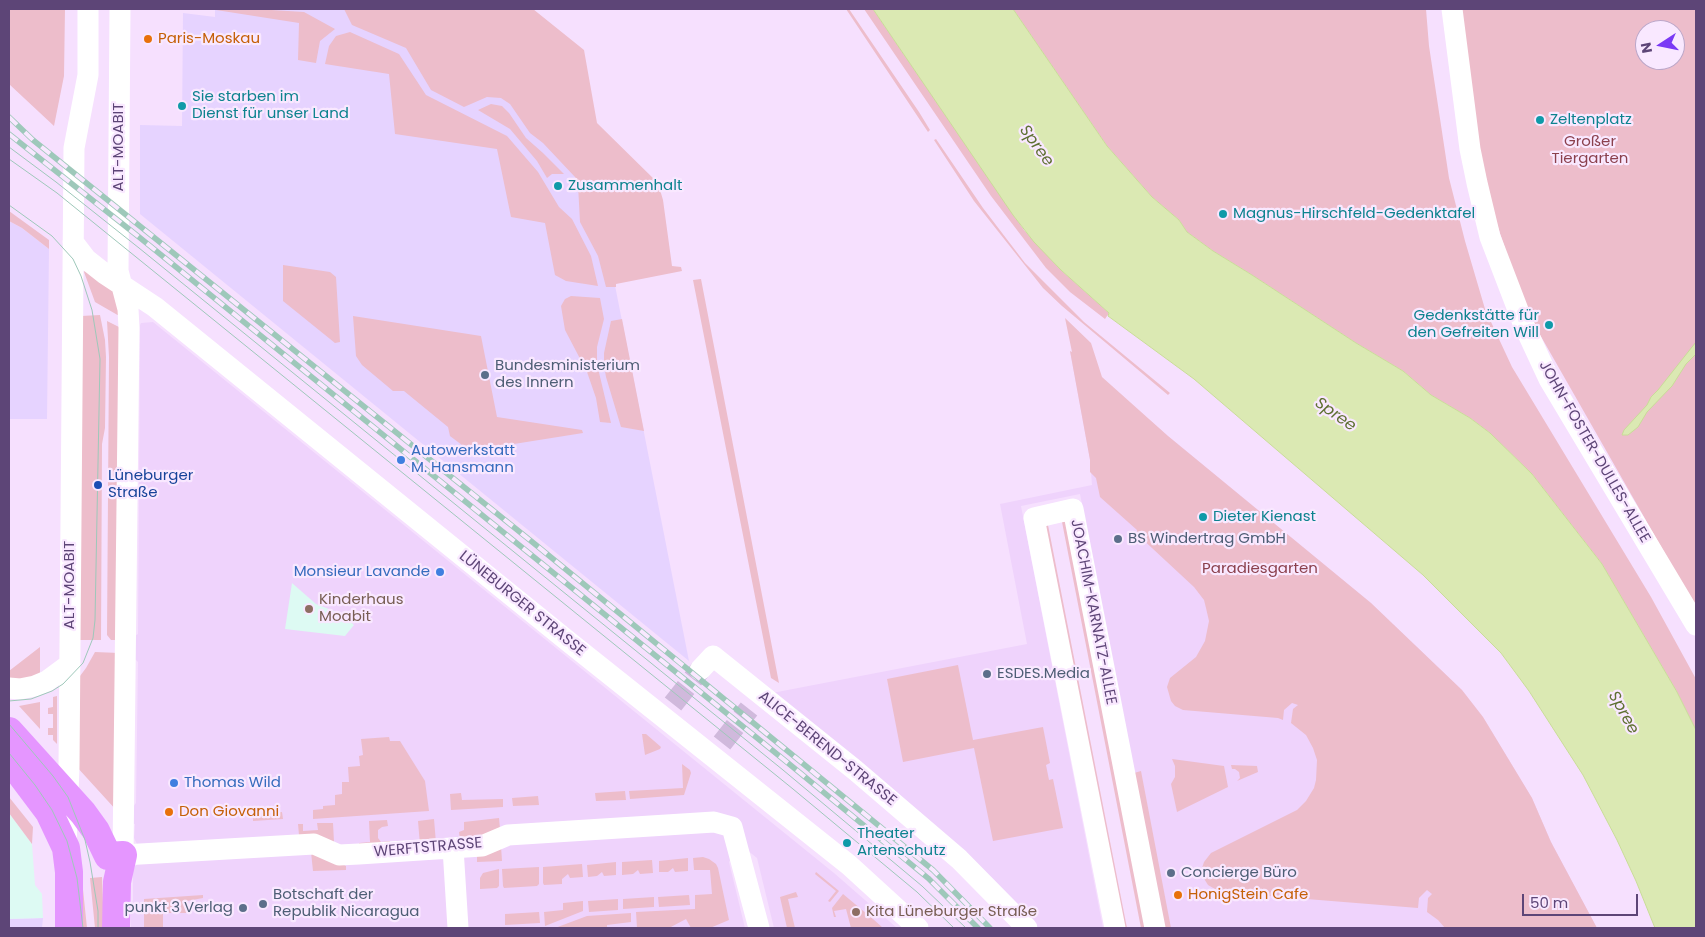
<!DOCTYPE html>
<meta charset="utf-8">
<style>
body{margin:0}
#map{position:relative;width:1705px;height:937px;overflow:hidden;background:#f6e0fe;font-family:Poppins,sans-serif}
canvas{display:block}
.frame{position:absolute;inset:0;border:10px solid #5d4577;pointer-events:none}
.north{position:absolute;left:1635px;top:20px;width:50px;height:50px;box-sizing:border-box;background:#f9e8ff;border:1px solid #bba7c9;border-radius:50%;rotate:259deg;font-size:14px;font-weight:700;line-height:20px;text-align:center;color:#5d4577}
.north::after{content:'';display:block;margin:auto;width:18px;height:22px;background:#7a39f5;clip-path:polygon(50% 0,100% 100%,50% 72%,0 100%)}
.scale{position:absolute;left:1522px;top:894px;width:116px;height:22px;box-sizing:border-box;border:2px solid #5d4577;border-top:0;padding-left:6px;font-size:15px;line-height:18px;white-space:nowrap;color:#5d4577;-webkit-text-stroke:4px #f9e8ff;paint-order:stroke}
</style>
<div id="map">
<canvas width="1705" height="937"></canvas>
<div class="frame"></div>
<div class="north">N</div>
<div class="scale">50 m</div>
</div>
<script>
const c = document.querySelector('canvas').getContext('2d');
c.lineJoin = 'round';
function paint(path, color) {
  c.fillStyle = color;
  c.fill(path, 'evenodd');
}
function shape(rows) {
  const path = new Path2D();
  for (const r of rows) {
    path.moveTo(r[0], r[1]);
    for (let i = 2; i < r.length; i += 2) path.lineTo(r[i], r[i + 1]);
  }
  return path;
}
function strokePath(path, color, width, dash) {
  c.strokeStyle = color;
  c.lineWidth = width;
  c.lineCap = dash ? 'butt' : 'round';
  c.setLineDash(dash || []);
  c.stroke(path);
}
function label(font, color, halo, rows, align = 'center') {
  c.font = font + ' Poppins,sans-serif';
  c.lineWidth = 4.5;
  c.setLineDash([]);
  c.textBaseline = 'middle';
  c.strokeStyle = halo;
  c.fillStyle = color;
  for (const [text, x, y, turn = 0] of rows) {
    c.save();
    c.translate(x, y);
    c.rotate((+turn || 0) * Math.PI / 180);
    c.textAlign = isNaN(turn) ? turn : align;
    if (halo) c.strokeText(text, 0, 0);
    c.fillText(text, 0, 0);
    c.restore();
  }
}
paint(shape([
 [153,322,834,873,897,928,774,928,757,858,747,850,733,855,729,862,745,928,131,928,131,907,133,900,133,870,138,862,137,844,134,838,135,824,130,823,131,809,136,803,138,662,133,657,133,637,138,634,140,325,141,323],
 [1070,351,1168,436,1371,603,1462,690,1483,717,1532,798,1551,842,1597,928,1165,928,1080,494,1021,506,1103,928,1034,928,772,693,1027,644,1000,504,1092,485,1090,460]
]), '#efd3fc');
paint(shape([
 [215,9,394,9,480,68,596,189,689,661,140,214,140,125,182,126,183,13,215,17],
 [9,221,22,228,49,249,47,419,9,419],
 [43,918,42,928,9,928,9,919]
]), '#e6d3ff');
paint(shape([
 [292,583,316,604,342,614,354,625,345,636,285,629],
 [9,813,32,844,35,885,42,894,43,918,9,919]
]), '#ddfaf3');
paint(shape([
 [9,9,65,9,64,76,54,126,9,84],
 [218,9,255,9,304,12,335,29,320,41,316,63,298,60,299,23,216,10],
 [344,9,533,9,584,50,597,123,658,183,663,200,672,266,681,267,682,271,616,284,616,287,606,287,598,256,580,222,578,185,575,177,543,143,530,133,510,104,501,98,487,97,464,107,431,90,406,48,352,25],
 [846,9,849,9,919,112,930,130,928,132],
 [864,9,873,9,1024,230,1061,270,1109,313,1105,319,1070,292,1046,268,991,196],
 [1013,9,1426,9,1429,46,1449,178,1465,241,1485,309,1512,367,1651,597,1696,679,1696,730,1677,692,1602,564,1532,474,1490,433,1470,418,1431,395,1403,371,1356,343,1252,275,1213,251,1187,232,1179,220,1152,197,1107,146],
 [1461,9,1696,9,1696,608,1531,319,1515,279,1495,218,1479,146],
 [1645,30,1675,30,1675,60,1645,60],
 [350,32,399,54,426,95,507,136,538,172,559,207,572,219,591,256,598,286,566,281,555,275,545,223,511,217,497,149,395,134,389,74,325,64,329,46,336,36],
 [491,104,502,106,509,113,526,138,543,153,564,174,552,174,547,178,537,161,510,129,478,110],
 [936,139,983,208,1025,263,1084,322,1170,393,1168,395,1062,306,1043,288,974,201,934,140],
 [9,211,49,240,49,249,22,228,9,221],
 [283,265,330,272,336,277,340,342,335,343,283,301],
 [86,268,114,291,121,317,95,302,84,272],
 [701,279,779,683,771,678,693,280],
 [571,296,600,298,604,319,597,347,597,364,611,423,600,422,596,398,587,372,565,330,561,306,565,299],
 [100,315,105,340,106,357,105,428,102,444,101,640,78,640,81,316],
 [353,316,481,336,497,417,582,430,583,433,470,451,450,436,448,427,404,391,393,391,362,365,356,356],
 [1065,318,1091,343,1102,377,1168,436,1371,603,1462,690,1483,717,1532,798,1551,842,1597,928,1445,928,1438,920,1427,912,1428,898,1432,894,1427,890,1419,898,1418,908,1220,892,1208,885,1203,877,1202,868,1204,862,1211,853,1297,810,1306,801,1314,788,1316,780,1317,760,1313,748,1306,735,1291,723,1293,709,1298,705,1292,703,1284,710,1283,720,1278,718,1183,710,1175,706,1171,701,1167,687,1170,678,1196,657,1205,641,1209,621,1206,608,1204,600,1194,587,1138,535,1137,530,1100,497,1096,478,1090,472,1090,460,1070,351,1072,352],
 [622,319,644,431,621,427,606,377,604,365,604,353,611,321],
 [107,321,121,328,119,640,111,640,107,635,109,357],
 [1062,522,1067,522,1148,928,1141,928],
 [1048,525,1127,928,1120,928,1045,527],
 [40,647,40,678,9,683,9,671],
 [95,652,119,653,117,811,76,766,77,680,86,668],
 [958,665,973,740,1043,727,1050,763,1046,765,1049,780,1053,779,1063,828,993,841,974,748,903,762,887,679],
 [57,696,57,744,53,740,53,735,48,735,48,728,53,728,53,714,48,714,48,708,53,707,53,697],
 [40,702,40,729,19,706],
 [642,734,646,734,661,747,660,749,645,755],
 [389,737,390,741,400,741,425,781,429,811,313,819,313,810,323,809,323,806,335,805,335,795,342,794,342,782,349,782,348,767,360,766,359,756,363,755,361,739],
 [1172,759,1224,766,1228,787,1177,812,1171,784,1175,777,1175,766],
 [682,764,690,770,691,773,684,795,630,799,629,791,683,788],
 [1231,765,1257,766,1258,772,1237,781,1240,778,1239,772,1235,769,1232,769],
 [1141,771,1171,928,1165,928,1134,773],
 [625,791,626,800,596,801,595,793],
 [461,793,462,800,503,799,503,807,451,810,450,794],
 [538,796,539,805,513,806,512,798],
 [9,797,33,827,32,844,9,813],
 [282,812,283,819,253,821,253,814],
 [499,818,500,829,483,838,460,840,459,832,464,830,464,822],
 [434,819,436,843,420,845,418,821],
 [387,820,388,826,382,827,378,830,378,838,381,842,390,841,389,845,359,847,359,843,370,842,369,821],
 [317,823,333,823,334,842,299,835,298,824,303,824,303,831,318,830],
 [501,846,502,861,477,862,477,856],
 [311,852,320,852,346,866,346,870,313,871],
 [703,857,709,859,716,864,718,868,729,920,710,928,691,928,686,919,669,928,637,928,636,912,695,909,695,895,712,894,710,870,694,870,693,858],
 [688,858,688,871,675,872,673,868,668,872,659,872,659,861],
 [652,860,653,873,640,874,638,870,633,874,622,875,622,862],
 [616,862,616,875,604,876,602,872,597,876,588,877,587,865],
 [582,864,583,877,570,878,568,874,562,879,562,884,544,885,543,883,543,867],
 [539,867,539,884,537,886,504,888,503,886,502,869],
 [499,869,499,886,497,888,480,889,480,878,483,873],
 [816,872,839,891,830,902,828,901,836,891,815,874],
 [102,877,104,928,95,928,90,878],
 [82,880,87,928,75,928],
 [796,892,798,897,788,899,795,928,787,928,780,897],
 [843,894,873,919,883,928,851,928,846,909,834,911,836,917,834,917,832,908],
 [203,895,203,898,187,901,188,913,163,913,163,928,144,928,144,899],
 [689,895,690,905,659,907,658,897],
 [654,897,654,907,623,909,623,899],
 [618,899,618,910,589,912,588,901],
 [583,901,583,911,545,926,544,912,563,910,563,903],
 [539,912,540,923,505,925,505,914],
 [631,913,631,922,607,925,607,928,555,928,587,916]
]), '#edbdcb');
const water = shape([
 [873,9,1013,9,1107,146,1152,197,1179,220,1187,232,1213,251,1252,275,1356,343,1403,371,1431,395,1470,418,1490,433,1532,474,1602,564,1677,692,1696,730,1696,928,1655,928,1636,881,1617,840,1583,775,1529,691,1501,653,1423,575,1194,379,1108,316,1109,313,1061,270,1034,242,1013,215,873,9],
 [1696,342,1696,354,1686,364,1672,386,1647,412,1638,427,1628,435,1622,435,1624,430,1647,405,1651,397,1658,390,1696,342]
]);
paint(water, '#dbe9b3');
strokePath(water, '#c9dc98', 1);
strokePath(shape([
 [673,704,700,670],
 [722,743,749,709]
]), '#d0b9dc', 21, [21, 11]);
strokePath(shape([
 [120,9,118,271,128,309,129,328,123,855,314,844,339,855,359,854,482,846,508,835,714,822,732,827,759,928],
 [1452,9,1470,149,1477,183,1490,237,1523,323,1549,379,1696,625],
 [73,242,86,259,105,274,155,307,569,642,849,865,918,928],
 [700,670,713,656,855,770,959,859,1027,928],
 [9,688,20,689,35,686,47,681,70,664],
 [66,847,69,767,74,148,88,75,88,9],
 [453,848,458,928],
 [1115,928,1034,518,1073,509,1155,928]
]), '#fff', 21);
strokePath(shape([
 [9,731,83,813,96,831,108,856,123,855,117,882,116,928],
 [9,759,49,812,66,848,69,872,69,928]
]), '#e596ff', 28);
strokePath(shape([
 [9,147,56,182,139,248,783,770,922,886,966,928],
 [9,159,57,193,793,789,917,892,954,928],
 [9,205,52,236,73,259,81,276,92,310,100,359,95,620,93,638,83,663,63,684,52,691,31,699,9,701],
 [9,724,53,776,68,797,85,840,90,862,98,911,98,928],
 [9,753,35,785,52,810,67,841,77,878,83,928]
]), '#9ec8ba', 1);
const rail = shape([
 [9,117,33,140,536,545,933,870,990,928],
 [9,134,139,237,788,763,928,878,978,928]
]);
strokePath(rail, '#9ec8ba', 5.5);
strokePath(rail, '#f9e8ff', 4, [11]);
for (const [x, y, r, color] of [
 [148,39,5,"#e8710a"],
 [182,106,5,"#0f9aa8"],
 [1540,120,5,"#0f9aa8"],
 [558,186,5,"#0f9aa8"],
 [1223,214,5,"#0f9aa8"],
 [1549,325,5,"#0f9aa8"],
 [485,375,5,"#5c6f8a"],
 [401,460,5,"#3f7fe0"],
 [98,485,5,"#1a4fb4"],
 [1203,517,5,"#0f9aa8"],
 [1118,539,5,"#5c6f8a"],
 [440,572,5,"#3f7fe0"],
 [309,609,5,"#8d6e63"],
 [987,674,5,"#5c6f8a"],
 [174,783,5,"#3f7fe0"],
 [169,812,5,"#e8710a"],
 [847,843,5,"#0f9aa8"],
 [1171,873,5,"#5c6f8a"],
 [1178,895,5,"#e8710a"],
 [263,904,5,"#5c6f8a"],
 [243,908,5,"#5c6f8a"],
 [856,912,5,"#8d6e63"]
]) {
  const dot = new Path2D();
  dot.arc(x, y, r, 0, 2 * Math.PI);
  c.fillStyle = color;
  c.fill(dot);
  strokePath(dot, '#f9e8ff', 2);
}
label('15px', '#c56008', '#f9e8ff', [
 ["Paris-Moskau",158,39],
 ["Don Giovanni",179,812],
 ["HonigStein Cafe",1188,895]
], 'left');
label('15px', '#0d838f', '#f9e8ff', [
 ["Sie starben im",192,97],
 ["Dienst für unser Land",192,114],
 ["Zeltenplatz",1550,120],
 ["Zusammenhalt",568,186],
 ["Magnus-Hirschfeld-Gedenktafel",1233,214],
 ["Gedenkstätte für",1539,316,"right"],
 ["den Gefreiten Will",1539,333,"right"],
 ["Dieter Kienast",1213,517],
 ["Theater",857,834],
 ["Artenschutz",857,851]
], 'left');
label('15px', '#8b404d', '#f9e8ff', [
 ["Großer",1590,142],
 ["Tiergarten",1590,159],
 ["Paradiesgarten",1260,569]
]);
label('15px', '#5d4577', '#f9e8ff', [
 ["ALT-MOABIT",119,147,-90],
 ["JOHN-FOSTER-DULLES-ALLEE",1594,452,60],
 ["ALT-MOABIT",70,585,-90],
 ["LÜNEBURGER STRASSE",522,604,39],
 ["JOACHIM-KARNATZ-ALLEE",1093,612,79],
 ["ALICE-BEREND-STRASSE",827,749,39],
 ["WERFTSTRASSE",428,848,-5]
]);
label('15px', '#4e5e75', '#f9e8ff', [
 ["Bundesministerium",495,366],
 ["des Innern",495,383],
 ["BS Windertrag GmbH",1128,539],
 ["ESDES.Media",997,674],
 ["Concierge Büro",1181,873],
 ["Botschaft der",273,895],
 ["Republik Nicaragua",273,912],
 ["punkt 3 Verlag",233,908,"right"]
], 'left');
label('15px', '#366cbe', '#f9e8ff', [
 ["Autowerkstatt",411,451],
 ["M. Hansmann",411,468],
 ["Monsieur Lavande",430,572,"right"],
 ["Thomas Wild",184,783]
], 'left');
label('15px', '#164399', '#f9e8ff', [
 ["Lüneburger",108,476],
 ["Straße",108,493]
], 'left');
label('15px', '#785e54', '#f9e8ff', [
 ["Kinderhaus",319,600],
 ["Moabit",319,617],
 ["Kita Lüneburger Straße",866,912]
], 'left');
label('italic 16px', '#5e7032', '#f9e8ff', [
 ["Spree",1036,146,54],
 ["Spree",1335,415,35],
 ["Spree",1623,713,61]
]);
</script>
